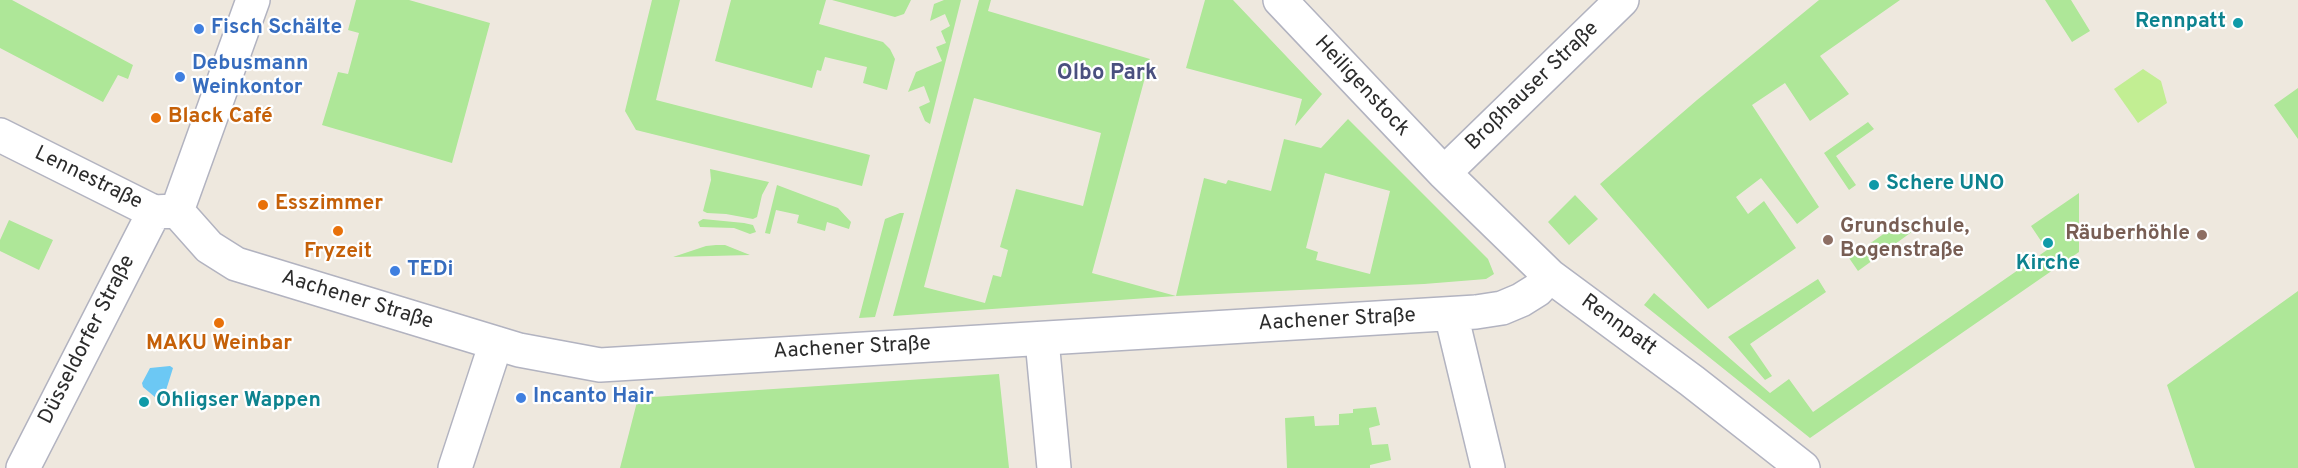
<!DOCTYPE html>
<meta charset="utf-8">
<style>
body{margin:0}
canvas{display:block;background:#eee8de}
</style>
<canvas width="2298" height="468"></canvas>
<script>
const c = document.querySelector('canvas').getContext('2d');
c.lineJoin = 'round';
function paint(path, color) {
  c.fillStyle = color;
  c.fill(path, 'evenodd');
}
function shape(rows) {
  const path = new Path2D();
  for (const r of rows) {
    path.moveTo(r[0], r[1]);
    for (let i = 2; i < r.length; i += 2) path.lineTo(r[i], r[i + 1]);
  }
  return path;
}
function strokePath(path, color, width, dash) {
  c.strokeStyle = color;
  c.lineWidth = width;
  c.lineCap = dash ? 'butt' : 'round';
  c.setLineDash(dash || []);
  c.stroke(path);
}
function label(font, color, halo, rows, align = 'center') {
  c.font = font + ' Overpass,sans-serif';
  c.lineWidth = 4.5;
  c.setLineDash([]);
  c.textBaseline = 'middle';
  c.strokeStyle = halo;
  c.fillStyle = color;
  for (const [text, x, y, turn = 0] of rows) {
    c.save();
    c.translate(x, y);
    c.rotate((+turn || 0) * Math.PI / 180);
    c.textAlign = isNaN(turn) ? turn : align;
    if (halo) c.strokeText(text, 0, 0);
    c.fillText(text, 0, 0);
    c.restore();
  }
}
paint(shape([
 [0,0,12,0,133,65,128,79,118,75,103,102,0,48],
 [356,0,409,0,490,23,452,163,322,125,338,72,348,74,359,33,348,30],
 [652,0,680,0,656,100,870,155,862,186,636,130,625,111],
 [731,0,826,0,819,24,883,42,890,49,895,59,887,90,863,83,867,67,825,57,821,71,817,70,812,88,715,61],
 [832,0,911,0,904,14,895,17],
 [944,0,961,0,930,124,925,121,919,107,930,102,924,86,908,92,916,72,942,61,936,47,946,43,941,31,950,26,945,14,930,21,934,4],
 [979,0,991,0,988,11,1150,59,1092,273,1176,296,1204,178,1226,184,1228,180,1271,191,1284,139,1321,148,1348,119,1488,259,1494,274,1486,279,1424,284,1176,296,893,316],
 [974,98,1101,133,1083,206,1016,189,1000,247,1008,250,1001,277,993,275,985,303,924,287],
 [1325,173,1390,191,1370,274,1316,260,1318,252,1306,248],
 [1205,0,1233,0,1322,94,1295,126,1302,99,1186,68],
 [1819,0,1900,0,1820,56,1849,94,1810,121,1785,83,1752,105,1819,207,1797,224,1761,178,1736,197,1748,214,1764,201,1796,248,1708,309,1600,184,1697,100],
 [2045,0,2071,0,2090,31,2072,42],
 [2298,88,2298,139,2274,105],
 [1868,122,1874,129,1836,156,1856,185,1849,190,1824,153],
 [710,169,769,182,762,195,757,217,753,219,726,214,707,213,703,211,711,180],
 [777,185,838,208,851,222,849,229,827,222,825,231,797,223,799,215,776,210,770,234,765,233],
 [2079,193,2079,252,1810,438,1644,305,1654,293,1770,393,1789,379,1813,412,2047,250,2031,226],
 [1575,195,1598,219,1569,245,1548,222],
 [900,213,904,213,875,317,859,318,885,219],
 [703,219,744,223,753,225,756,232,750,234,734,228,700,227,698,222],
 [1905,219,1913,231,1858,271,1849,258],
 [9,220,53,240,39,270,0,251,0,240],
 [716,245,725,245,750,255,673,257,706,246],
 [1818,279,1826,292,1750,344,1772,376,1765,380,1728,337],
 [2298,291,2298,468,2195,468,2167,385],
 [999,374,1009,468,620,468,638,398],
 [1376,407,1380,425,1369,428,1372,445,1388,444,1391,460,1370,465,1370,468,1287,468,1285,418,1314,416,1315,426,1339,425,1339,414,1353,413,1353,409]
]), '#aee798');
paint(shape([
 [2143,69,2161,81,2167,103,2138,123,2114,89]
]), '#c2ee93');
paint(shape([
 [170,366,173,368,162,403,143,387,142,383,150,368]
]), '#6cc8f4');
const minor = shape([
 [1280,0,1444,173,1550,276,1692,381,1803,468],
 [0,135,154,212,175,211],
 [1444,173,1622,0],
 [177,211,209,247,236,264,519,350,600,365,1476,312,1502,308,1521,300,1537,290,1550,276],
 [177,211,253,0],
 [1451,314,1488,468],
 [1042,340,1054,468],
 [23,468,154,212],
 [455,468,496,343]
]);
strokePath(minor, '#b2b3c0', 36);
strokePath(minor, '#fff', 33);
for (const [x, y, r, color] of [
 [2238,23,6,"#0f9aa8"],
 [199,29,6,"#3f7fe0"],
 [180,77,6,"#3f7fe0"],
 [156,118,6,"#e8710a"],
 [1874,185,6,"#0f9aa8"],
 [263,205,6,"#e8710a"],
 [338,231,6,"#e8710a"],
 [2202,235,6,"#8d6e63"],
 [1828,240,6,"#8d6e63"],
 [2048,243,6,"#0f9aa8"],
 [395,271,6,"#3f7fe0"],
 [219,323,6,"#e8710a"],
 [521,398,6,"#3f7fe0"],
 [144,402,6,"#0f9aa8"]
]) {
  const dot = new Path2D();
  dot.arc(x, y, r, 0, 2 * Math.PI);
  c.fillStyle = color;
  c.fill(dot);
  strokePath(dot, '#fff', 2);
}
label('bold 21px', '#0d838f', '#fff', [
 ["Rennpatt",2226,23,"right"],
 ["Schere UNO",1886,185],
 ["Kirche",2048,265,"center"],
 ["Ohligser Wappen",156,402]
], 'left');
label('bold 21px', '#366cbe', '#fff', [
 ["Fisch Schälte",211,29],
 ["Debusmann",192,65],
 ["Weinkontor",192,89],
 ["TEDi",407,271],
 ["Incanto Hair",533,398]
], 'left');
label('21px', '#2c2c2c', '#fff', [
 ["Heiligenstock",1361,87,47],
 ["Broßhauser Straße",1533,87,-44],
 ["Lennestraße",88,179,26],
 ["Aachener Straße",357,301,17],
 ["Aachener Straße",1337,321,-3],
 ["Rennpatt",1618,326,36],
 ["Düsseldorfer Straße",88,340,-63],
 ["Aachener Straße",852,349,-3]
]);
label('bold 21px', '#c56008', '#fff', [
 ["Black Café",168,118],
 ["Esszimmer",275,205],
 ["Fryzeit",338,253,"center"],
 ["MAKU Weinbar",219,345,"center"]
], 'left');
label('bold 21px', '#785e54', '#fff', [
 ["Grundschule,",1840,228],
 ["Bogenstraße",1840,252],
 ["Räuberhöhle",2190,235,"right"]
], 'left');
label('bold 22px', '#4a507f', '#fff', [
 ["Olbo Park",1107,75]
]);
</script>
